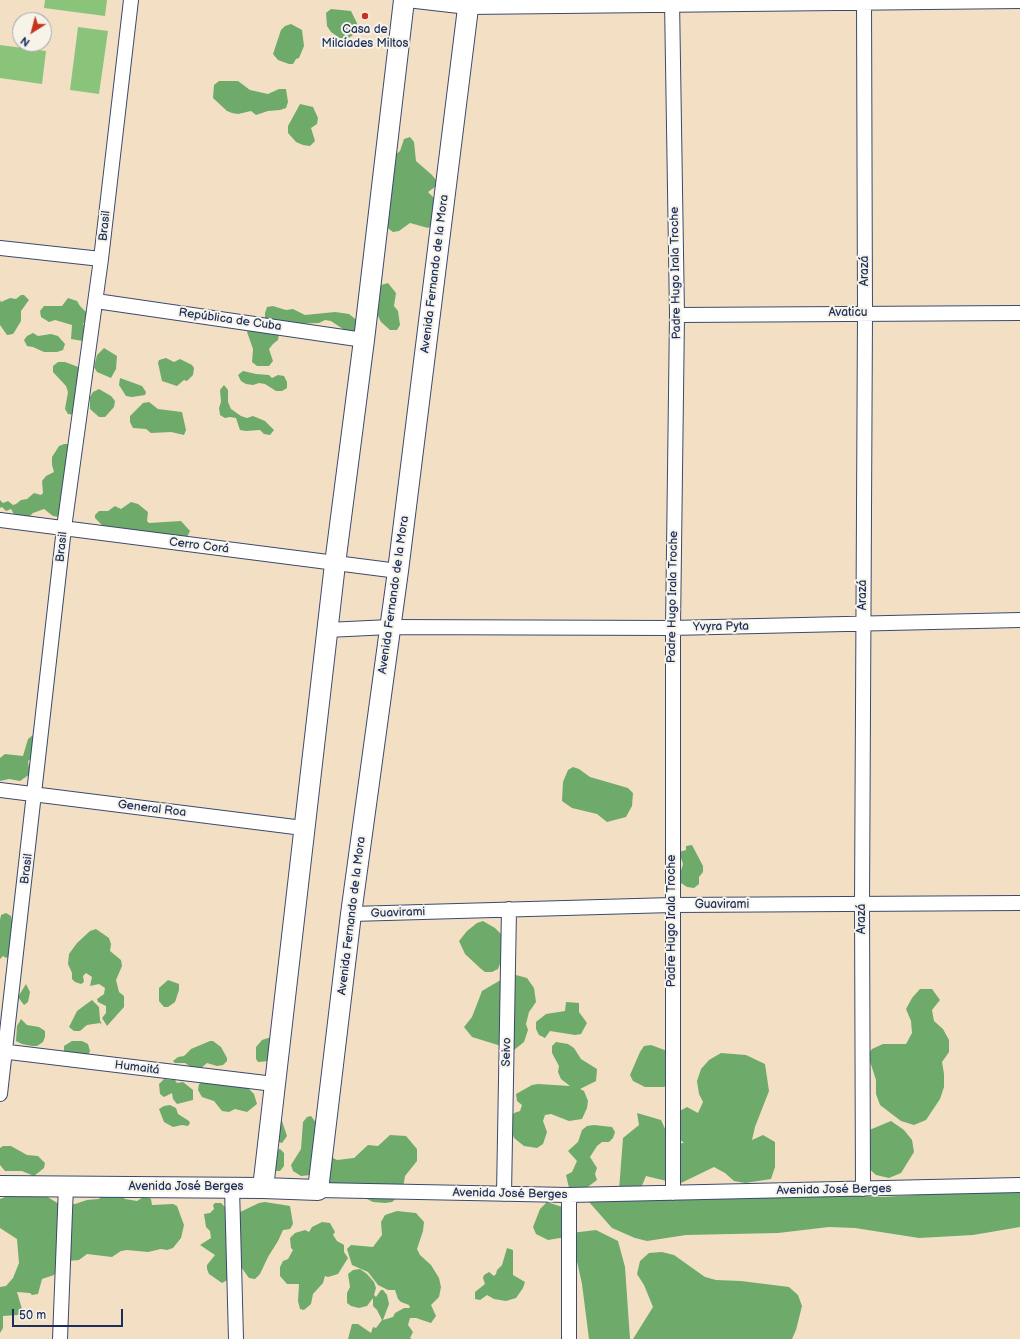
<!DOCTYPE html>
<meta charset="utf-8">
<style>
body{margin:0}
#map{position:relative;width:1020px;height:1339px;overflow:hidden;background:#f3e0c4;font-family:"Balsamiq Sans",sans-serif}
canvas{display:block}
.north{position:absolute;left:12px;top:12px;width:40px;height:40px;box-sizing:border-box;background:#f7f3e8;border:1px solid #9fa5b1;border-radius:50%;rotate:216deg;font-size:11px;font-weight:700;line-height:16px;text-align:center;color:#1b2f5e}
.north::after{content:'';display:block;margin:auto;width:14px;height:18px;background:#c8321e;clip-path:polygon(50% 0,100% 100%,50% 72%,0 100%)}
.scale{position:absolute;left:12px;top:1309px;width:111px;height:18px;box-sizing:border-box;border:2px solid #1b2f5e;border-top:0;padding-left:5px;font-size:12px;line-height:14px;white-space:nowrap;color:#1b2f5e;-webkit-text-stroke:3px #f7f3e8;paint-order:stroke}
</style>
<div id="map">
<canvas width="1020" height="1339"></canvas>
<div class="north">N</div>
<div class="scale">50 m</div>
</div>
<script>
const c = document.querySelector('canvas').getContext('2d');
c.lineJoin = 'round';
function paint(path, color) {
  c.fillStyle = color;
  c.fill(path, 'evenodd');
}
function shape(rows) {
  const path = new Path2D();
  for (const r of rows) {
    path.moveTo(r[0], r[1]);
    for (let i = 2; i < r.length; i += 2) path.lineTo(r[i], r[i + 1]);
  }
  return path;
}
function strokePath(path, color, width, dash) {
  c.strokeStyle = color;
  c.lineWidth = width;
  c.lineCap = dash ? 'butt' : 'round';
  c.setLineDash(dash || []);
  c.stroke(path);
}
function label(font, color, halo, rows, align = 'center') {
  c.font = font + ' "Balsamiq Sans",sans-serif';
  c.lineWidth = 4;
  c.setLineDash([]);
  c.textBaseline = 'middle';
  c.strokeStyle = halo;
  c.fillStyle = color;
  for (const [text, x, y, turn = 0] of rows) {
    c.save();
    c.translate(x, y);
    c.rotate((+turn || 0) * Math.PI / 180);
    c.textAlign = isNaN(turn) ? turn : align;
    if (halo) c.strokeText(text, 0, 0);
    c.fillText(text, 0, 0);
    c.restore();
  }
}
paint(shape([
 [45,0,107,0,105,16,44,8],
 [78,27,108,31,99,94,70,90],
 [0,45,46,51,42,84,0,78]
]), '#89c47a');
paint(shape([
 [331,9,351,11,357,23,356,29,353,35,347,39,341,39,331,32,327,26,326,13],
 [291,24,302,30,304,46,299,58,296,59,293,64,289,64,278,60,273,54,281,30,285,26],
 [219,81,238,81,250,90,268,94,279,89,286,89,288,102,286,108,280,110,268,111,256,115,251,111,238,114,232,113,227,111,213,98,214,85],
 [300,104,313,107,318,118,317,124,311,128,315,141,310,146,303,145,296,142,288,133,288,126],
 [410,137,414,142,416,161,432,175,436,180,435,187,428,192,437,201,434,224,428,228,410,223,399,231,393,232,378,221,385,163,400,151,404,139],
 [376,282,381,285,388,283,396,293,394,306,398,311,400,325,397,330,390,330,381,322,373,306],
 [21,295,24,295,29,300,21,311,21,321,15,331,13,334,7,335,0,325,0,300,1,302,10,298,16,299],
 [68,298,77,301,80,306,89,315,83,324,87,329,83,341,71,339,72,325,55,320,49,322,41,317,40,311,44,306,62,306],
 [273,306,286,310,293,309,305,315,335,312,349,314,359,322,358,328,353,331,346,331,331,321,325,320,319,323,289,324,265,319,265,313,267,307],
 [250,327,279,334,278,340,273,344,269,349,273,361,269,366,257,366,252,362,253,349,247,332],
 [33,333,38,336,51,334,58,336,65,344,63,350,57,352,44,352,33,347,27,346,24,340,27,336],
 [104,348,117,356,116,369,111,378,97,372,94,367,97,355],
 [166,358,174,362,180,359,192,365,194,368,193,375,187,381,184,380,177,386,162,381,158,363,159,360],
 [58,362,65,362,81,368,75,415,68,414,65,409,68,392,66,386,53,372,53,366],
 [243,371,256,374,269,375,272,378,278,375,284,376,287,382,287,388,282,391,276,391,265,384,259,383,253,385,246,384,241,381,238,375],
 [120,378,142,386,146,392,145,395,132,397,126,396,119,385],
 [224,385,228,390,228,402,231,409,241,416,247,418,253,416,265,421,274,430,270,435,264,434,260,430,246,431,240,430,236,418,230,417,225,418,220,415,219,408,221,402,220,390],
 [99,389,111,396,115,401,114,407,105,417,99,417,90,409,90,397,93,392],
 [149,402,158,409,182,412,186,430,184,435,171,432,151,433,146,429,133,428,130,422,130,416,143,403],
 [64,444,72,444,60,517,53,516,44,509,33,513,26,520,15,516,11,509,6,511,2,507,0,508,0,500,3,503,8,501,13,505,16,504,21,500,27,499,34,493,41,495,43,493,42,481,46,476,54,472,52,465,52,457,59,446],
 [131,502,138,504,148,512,147,521,149,523,181,521,190,531,186,539,133,534,122,529,104,527,95,518,95,515,99,511,108,511,115,506,121,509],
 [33,735,39,735,33,757,28,761,30,774,20,781,9,779,0,781,0,758,5,754,23,756,28,739],
 [573,767,579,769,590,777,628,788,633,793,632,806,626,817,607,822,597,814,572,808,562,801,563,782,568,770],
 [692,845,703,866,703,872,699,877,699,884,694,888,687,887,681,883,679,877,683,864,679,852,686,850,686,846],
 [6,913,11,916,13,925,11,931,12,955,6,958,3,956,0,959,0,920,1,915],
 [483,921,495,928,504,937,501,938,503,945,500,964,498,969,492,972,485,972,480,968,465,954,459,941,467,931,477,923],
 [96,929,109,938,111,944,110,951,121,960,122,966,116,980,119,992,124,996,124,1007,107,1026,102,1018,106,1013,106,1006,98,1002,97,999,104,994,105,988,99,984,90,986,92,977,86,973,83,976,84,982,81,984,75,982,72,979,72,973,68,964,69,954,77,943,90,931],
 [516,975,527,978,534,988,536,1002,529,1012,526,1024,528,1030,524,1042,514,1050,472,1037,464,1027,472,1017,482,991,504,978],
 [168,980,179,984,179,990,175,1002,168,1007,164,1007,159,1001,159,988],
 [26,984,30,992,28,1002,24,1005,18,997],
 [920,989,932,989,940,1000,932,1010,934,1021,943,1029,949,1040,949,1052,942,1062,944,1074,944,1087,940,1099,926,1120,914,1125,901,1121,880,1105,876,1094,876,1080,868,1055,872,1049,883,1044,906,1044,912,1033,911,1021,906,1009,912,998],
 [92,1000,99,1007,100,1020,102,1025,100,1023,87,1025,80,1031,74,1031,69,1027,77,1011],
 [566,1002,579,1003,579,1012,587,1023,581,1034,575,1035,550,1031,545,1038,539,1035,536,1029,536,1022,546,1014,565,1011],
 [21,1019,27,1025,39,1027,45,1031,45,1037,43,1042,37,1046,32,1046,22,1044,16,1041,17,1026],
 [268,1038,272,1039,270,1061,258,1062,256,1059,256,1047,262,1040],
 [72,1041,82,1041,88,1044,90,1051,88,1055,64,1053,64,1046],
 [210,1041,213,1041,221,1047,227,1058,227,1061,223,1065,217,1066,207,1063,200,1069,194,1069,185,1063,175,1063,173,1061,178,1057,184,1056,191,1049],
 [556,1042,568,1044,574,1048,581,1059,597,1069,596,1081,580,1089,584,1091,588,1101,587,1108,582,1119,569,1121,551,1114,545,1115,543,1121,547,1132,543,1144,537,1148,524,1146,514,1138,510,1125,511,1118,514,1113,520,1111,522,1105,517,1101,516,1094,532,1085,538,1084,570,1086,561,1079,558,1072,559,1066,552,1053,552,1046],
 [651,1045,670,1052,670,1083,664,1087,645,1087,633,1081,630,1075,640,1052,644,1046],
 [721,1053,746,1055,765,1064,769,1091,755,1127,752,1140,763,1135,775,1142,775,1167,771,1179,745,1183,734,1181,725,1173,714,1167,679,1184,646,1176,641,1188,882,1197,1020,1189,1020,1227,973,1235,919,1238,855,1228,829,1227,778,1233,686,1235,647,1241,635,1238,612,1228,589,1202,599,1195,619,1190,623,1138,639,1125,637,1113,661,1120,672,1144,684,1143,676,1136,676,1113,687,1107,698,1113,703,1102,699,1094,697,1081,701,1069,709,1060],
 [164,1079,175,1080,177,1083,183,1082,193,1090,193,1100,177,1104,173,1099,172,1093,164,1097,160,1094,159,1084],
 [204,1081,248,1088,254,1094,257,1104,247,1112,235,1109,229,1112,222,1111,214,1101,202,1097,198,1090,199,1084],
 [170,1105,176,1108,178,1114,189,1121,190,1123,188,1126,182,1125,173,1127,164,1122,159,1109,164,1106],
 [311,1116,317,1124,314,1136,311,1175,301,1176,293,1171,291,1165,301,1149,303,1122,307,1117],
 [279,1121,282,1121,287,1136,282,1143,275,1141],
 [891,1121,904,1130,912,1140,914,1152,901,1173,889,1178,876,1175,867,1167,867,1131],
 [594,1125,612,1127,615,1132,613,1138,609,1142,602,1142,597,1146,590,1157,597,1168,595,1174,597,1180,581,1192,574,1192,569,1188,566,1175,572,1172,577,1161,568,1151,578,1142,582,1130,587,1126],
 [390,1135,406,1136,417,1149,417,1161,405,1176,402,1194,392,1202,385,1203,373,1202,363,1197,327,1188,328,1160,333,1158,337,1160,354,1158,368,1145,378,1146],
 [3,1146,11,1146,27,1155,38,1156,45,1163,44,1168,34,1176,22,1171,5,1171,0,1165,0,1148],
 [280,1149,284,1153,284,1166,280,1171,274,1171,276,1150],
 [106,1191,120,1194,125,1199,137,1201,145,1196,151,1199,152,1205,173,1204,177,1206,184,1225,181,1238,173,1248,167,1250,161,1249,148,1252,127,1250,121,1251,112,1257,87,1254,79,1260,67,1261,57,1270,54,1275,42,1279,38,1294,32,1295,30,1293,17,1292,22,1309,18,1315,3,1316,3,1328,0,1333,0,1287,6,1286,13,1278,19,1263,17,1239,0,1228,0,1199,5,1197,46,1196,59,1204,75,1204,87,1200,99,1199],
 [265,1202,290,1206,293,1224,290,1229,283,1230,278,1241,268,1257,260,1274,255,1279,249,1278,241,1267,241,1240,236,1214,259,1203],
 [547,1202,565,1208,571,1233,596,1230,618,1241,625,1267,630,1339,589,1339,582,1284,571,1234,566,1237,548,1240,536,1234,533,1227,540,1209],
 [215,1203,221,1203,227,1209,229,1279,222,1283,209,1274,207,1269,207,1265,215,1255,200,1245,211,1238,210,1231,206,1227,204,1214,210,1213,214,1209,213,1205],
 [397,1211,416,1213,424,1222,423,1231,417,1249,420,1255,431,1265,439,1278,441,1287,439,1297,431,1305,436,1316,431,1323,416,1318,410,1318,408,1325,413,1332,410,1338,412,1339,348,1339,352,1324,358,1324,371,1333,373,1327,376,1328,382,1320,377,1310,373,1306,373,1298,367,1306,359,1308,351,1306,347,1303,347,1293,350,1287,348,1274,353,1270,360,1269,367,1274,374,1282,376,1288,374,1295,376,1297,381,1290,383,1290,387,1295,389,1304,383,1320,393,1317,395,1313,404,1308,410,1308,409,1305,401,1302,398,1299,395,1290,388,1290,378,1285,368,1272,352,1265,347,1249,351,1245,373,1247,382,1235,381,1222,385,1215],
 [322,1222,330,1223,335,1232,333,1235,337,1241,344,1245,344,1252,348,1258,338,1274,328,1277,325,1276,323,1283,313,1294,311,1304,304,1310,300,1309,298,1301,299,1284,287,1284,280,1276,280,1267,283,1261,288,1259,293,1250,291,1248,290,1238,295,1233,305,1230,309,1232,312,1227],
 [507,1248,513,1250,513,1275,525,1282,523,1288,516,1298,506,1301,494,1299,487,1295,480,1300,475,1299,475,1292,485,1284,483,1278,484,1275,489,1272,494,1276,496,1274,497,1270,502,1265],
 [662,1252,674,1255,705,1277,716,1280,741,1281,789,1287,798,1295,802,1306,796,1330,792,1339,633,1339,653,1307,644,1285,637,1274,640,1261,649,1253]
]), '#6eaa6a');
const minor = shape([
 [407,0,468,7,1020,1],
 [672,0,677,315,673,628,673,1193],
 [0,248,101,259],
 [96,301,364,340],
 [677,315,1020,313],
 [0,520,398,571],
 [327,630,390,627,671,628,1020,620],
 [0,790,303,828],
 [351,914,672,905,1020,903],
 [0,1051,274,1084],
 [0,1094,64,528,101,259,131,0],
 [232,1188,236,1339],
 [863,1189,862,904,865,313,864,0],
 [318,1190,569,1195,1020,1185],
 [504,1194,509,909],
 [60,1339,66,1186],
 [569,1339,569,1195]
]);
const secondary = shape([
 [0,1186,263,1188,318,1190,351,914,398,571,469,0],
 [263,1188,335,564,364,340,404,0]
]);
strokePath(minor, '#3b4a6d', 16);
strokePath(secondary, '#3b4a6d', 22);
strokePath(minor, '#fff', 14);
strokePath(secondary, '#fff', 20);
for (const [x, y, r, color] of [
 [365,16,4,"#c8321e"]
]) {
  const dot = new Path2D();
  dot.arc(x, y, r, 0, 2 * Math.PI);
  c.fillStyle = color;
  c.fill(dot);
  strokePath(dot, '#f7f3e8', 1.5);
}
label('12px', '#1b2f5e', '#f7f3e8', [
 ["Casa de",365,30],
 ["Milcíades Miltos",365,44]
]);
label('12px', '#1b2f5e', '#f7f3e8', [
 ["Brasil",105,226,-84],
 ["Arazá",865,271,-90],
 ["Padre Hugo Irala Troche",676,273,-91],
 ["Avenida Fernando de la Mora",435,274,-83],
 ["Avaticu",848,313],
 ["República de Cuba",230,320,8],
 ["Cerro Corá",199,546,7],
 ["Brasil",62,547,-84],
 ["Avenida Fernando de la Mora",394,595,-82],
 ["Arazá",863,595,-90],
 ["Padre Hugo Irala Troche",673,597,-89],
 ["Yvyra Pyta",721,627,-1],
 ["General Roa",152,809,7],
 ["Brasil",27,869,-83],
 ["Guavirami",722,905],
 ["Guavirami",398,913,-2],
 ["Avenida Fernando de la Mora",352,916,-83],
 ["Arazá",862,919,-90],
 ["Padre Hugo Irala Troche",672,921,-90],
 ["Seivo",507,1052,-89],
 ["Humaitá",137,1068,7],
 ["Avenida José Berges",186,1187],
 ["Avenida José Berges",834,1190,-1],
 ["Avenida José Berges",510,1194,1]
]);
</script>
